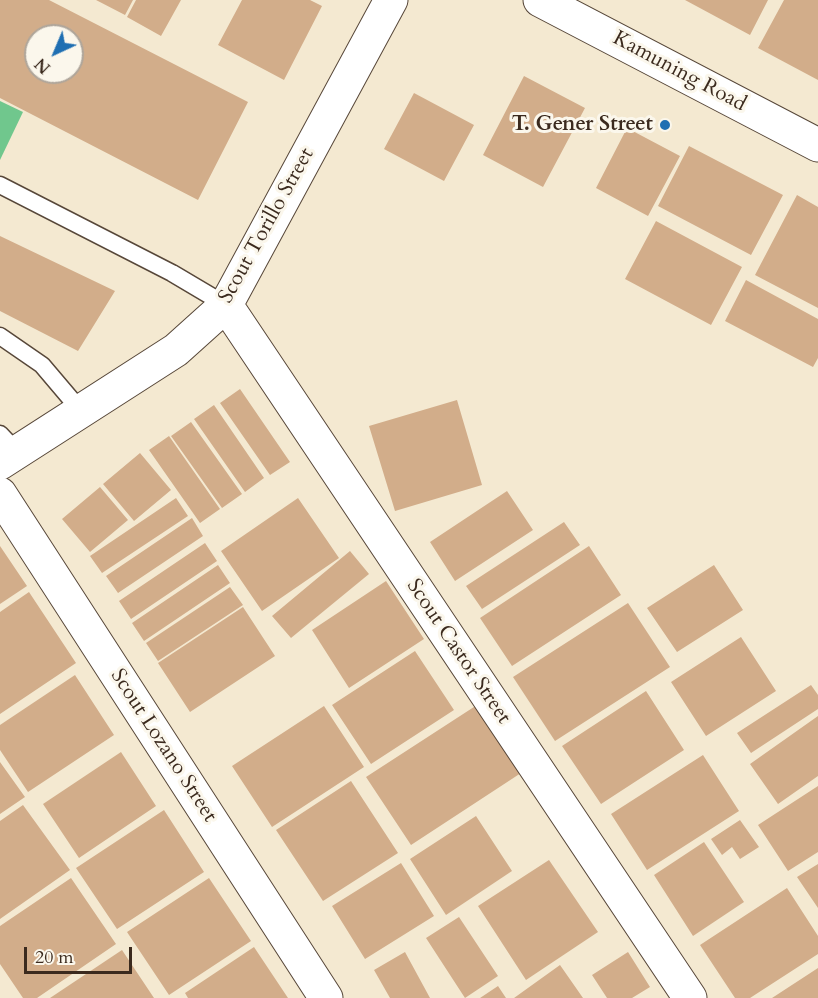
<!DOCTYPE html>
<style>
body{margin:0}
#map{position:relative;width:818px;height:998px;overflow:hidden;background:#f4e9d1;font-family:Cardo,serif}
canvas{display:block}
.north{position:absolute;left:24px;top:24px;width:60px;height:60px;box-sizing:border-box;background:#fbf7ec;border:2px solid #aea59a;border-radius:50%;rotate:224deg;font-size:16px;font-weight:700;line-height:24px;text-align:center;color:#3b2a1e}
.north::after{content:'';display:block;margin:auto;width:21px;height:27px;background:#1f6fb2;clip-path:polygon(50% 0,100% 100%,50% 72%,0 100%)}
.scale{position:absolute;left:24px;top:947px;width:108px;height:27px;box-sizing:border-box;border:3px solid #3b2a1e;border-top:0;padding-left:8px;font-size:18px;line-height:21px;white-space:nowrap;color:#3b2a1e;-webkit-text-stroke:4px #fbf7ec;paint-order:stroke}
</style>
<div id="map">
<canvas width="818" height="998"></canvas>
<div class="north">N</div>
<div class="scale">20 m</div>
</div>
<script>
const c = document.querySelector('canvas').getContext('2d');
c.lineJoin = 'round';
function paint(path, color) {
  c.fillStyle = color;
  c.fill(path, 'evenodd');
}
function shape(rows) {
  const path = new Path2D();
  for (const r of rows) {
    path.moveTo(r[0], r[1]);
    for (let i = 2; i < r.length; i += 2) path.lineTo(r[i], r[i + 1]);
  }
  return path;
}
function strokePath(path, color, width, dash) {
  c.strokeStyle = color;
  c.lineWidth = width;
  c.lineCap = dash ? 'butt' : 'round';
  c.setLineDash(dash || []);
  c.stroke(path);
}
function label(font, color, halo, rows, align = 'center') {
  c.font = font + ' Cardo,serif';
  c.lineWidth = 6;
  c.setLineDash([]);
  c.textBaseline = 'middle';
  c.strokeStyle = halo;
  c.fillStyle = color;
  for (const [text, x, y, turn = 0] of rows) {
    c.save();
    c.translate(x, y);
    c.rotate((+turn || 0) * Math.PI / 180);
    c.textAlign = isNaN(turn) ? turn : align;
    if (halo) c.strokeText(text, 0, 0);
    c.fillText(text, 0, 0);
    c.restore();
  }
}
paint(shape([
 [0,101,23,112,0,160]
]), '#70c78d');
paint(shape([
 [0,0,49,0,248,102,198,200,0,98],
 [36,36,72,36,72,72,36,72],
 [96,0,133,0,125,15],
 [136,0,181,0,161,36,127,17],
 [242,0,310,0,322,6,284,80,218,45],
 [685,0,768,0,750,35],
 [784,0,818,0,818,80,758,48],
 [524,76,585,108,543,187,483,155],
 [414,93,474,125,444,181,384,149],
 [627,128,680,156,648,216,596,188],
 [689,146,783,195,751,255,658,206],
 [797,195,818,207,818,308,755,275],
 [656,221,742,267,711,325,625,279],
 [0,236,115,291,78,351,0,311],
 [746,280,818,319,818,358,813,367,725,321],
 [240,389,290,462,270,475,220,403],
 [457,400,482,485,395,511,369,426],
 [214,405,264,478,245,492,194,419],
 [191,422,242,494,222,508,171,436],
 [169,436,220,509,200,523,149,450],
 [140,453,171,490,134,521,103,484],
 [100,487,128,520,90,552,62,519],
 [507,491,533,530,455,581,430,542],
 [176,498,188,516,102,573,90,556],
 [298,498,339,558,262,611,221,551],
 [192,518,203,536,118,593,106,576],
 [564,522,580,545,482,609,466,586],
 [205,543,217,561,131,619,119,601],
 [0,546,27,586,0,604],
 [589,546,621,595,512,666,480,618],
 [350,551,369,574,291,638,272,616],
 [218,565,230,583,144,641,132,623],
 [714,565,743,610,677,652,647,608],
 [386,581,424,639,349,688,312,630],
 [230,587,243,605,158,661,146,643],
 [29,592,76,663,0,714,0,612],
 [628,603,670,667,555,741,513,677],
 [243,607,275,656,190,712,158,663],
 [741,637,776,691,706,736,671,682],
 [415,651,454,710,371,764,332,705],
 [75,675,114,735,28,792,0,750,0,725],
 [811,685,818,695,818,709,751,753,737,733],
 [646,691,684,750,601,804,562,746],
 [477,705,521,773,411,845,366,777],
 [324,706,364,767,272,827,232,766],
 [818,716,818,776,778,804,750,764],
 [121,752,156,806,79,858,43,804],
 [703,755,739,811,647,870,611,814],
 [0,762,25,797,0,814],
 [351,781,398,853,323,901,276,830],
 [818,786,818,852,788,871,758,825],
 [23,805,70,870,0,919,0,821],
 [164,810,204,872,117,929,76,868],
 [476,816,512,871,446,915,410,859],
 [740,820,759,847,740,859,732,847,722,855,711,839],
 [704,842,744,902,693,936,654,875],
 [549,860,598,932,526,980,478,906],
 [401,863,434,916,365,959,332,906],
 [818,864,818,908,797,877],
 [71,878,116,944,37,998,23,998,0,964,0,926],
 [209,878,251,941,169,995,127,932],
 [787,888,818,936,818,954,750,998,735,998,700,945],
 [459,917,498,976,465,998,426,938],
 [254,947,288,998,188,998,185,993],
 [122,950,154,998,50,998],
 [405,952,430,998,390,998,374,970],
 [628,952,650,987,632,998,607,998,592,975],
 [560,965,583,998,514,998],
 [818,968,818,998,772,998],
 [498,986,506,998,480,998]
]), '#d2ad8a');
const service = shape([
 [0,185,172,273,226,305],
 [0,336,42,365,81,411],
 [0,434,17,452]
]);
const minor = shape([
 [226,305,690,998],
 [0,463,176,350,226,305,391,0],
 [0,494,326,998]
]);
const secondary = shape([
 [540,0,818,145]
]);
strokePath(service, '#574739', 19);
strokePath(minor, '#574739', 35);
strokePath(secondary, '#574739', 35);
strokePath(service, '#fff', 16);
strokePath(minor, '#fff', 33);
strokePath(secondary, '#fff', 33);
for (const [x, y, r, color] of [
 [665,125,6,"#1f6fb2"]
]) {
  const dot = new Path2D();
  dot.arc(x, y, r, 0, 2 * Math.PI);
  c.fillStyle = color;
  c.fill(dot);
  strokePath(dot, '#fbf7ec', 2);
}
label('21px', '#3b2a1e', '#fbf7ec', [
 ["Kamuning Road",679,72,28],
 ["Scout Torillo Street",267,226,-61],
 ["Scout Castor Street",458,652,56],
 ["Scout Lozano Street",163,746,57]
]);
label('bold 21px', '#3b2a1e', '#fbf7ec', [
 ["T. Gener Street",653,125]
], 'right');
</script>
